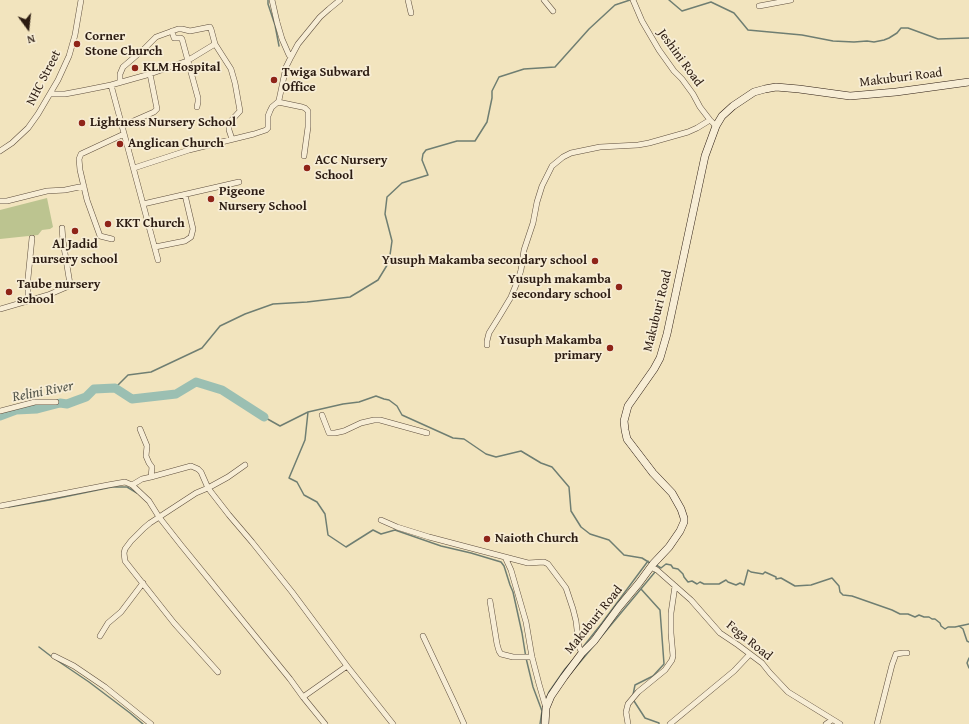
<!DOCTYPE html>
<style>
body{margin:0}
#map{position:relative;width:969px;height:724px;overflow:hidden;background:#f2e4be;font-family:"Gentium Book Plus",serif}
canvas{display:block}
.north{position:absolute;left:8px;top:8px;width:40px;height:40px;-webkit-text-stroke:3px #f7edd5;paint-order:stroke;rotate:165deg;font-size:11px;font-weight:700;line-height:16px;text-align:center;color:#2c1c12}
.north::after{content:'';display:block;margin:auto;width:14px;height:18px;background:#2c1c12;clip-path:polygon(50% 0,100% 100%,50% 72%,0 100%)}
</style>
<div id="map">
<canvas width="969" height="724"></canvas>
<div class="north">N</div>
</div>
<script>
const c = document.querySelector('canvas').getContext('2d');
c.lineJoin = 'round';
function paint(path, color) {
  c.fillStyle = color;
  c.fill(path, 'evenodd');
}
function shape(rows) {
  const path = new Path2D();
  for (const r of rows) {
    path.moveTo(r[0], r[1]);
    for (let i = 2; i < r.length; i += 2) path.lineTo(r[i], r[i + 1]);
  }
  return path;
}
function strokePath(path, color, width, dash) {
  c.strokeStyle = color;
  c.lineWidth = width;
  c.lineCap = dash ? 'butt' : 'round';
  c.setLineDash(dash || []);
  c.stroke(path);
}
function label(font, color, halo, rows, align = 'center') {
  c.font = font + ' "Gentium Book Plus",serif';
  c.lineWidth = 3.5;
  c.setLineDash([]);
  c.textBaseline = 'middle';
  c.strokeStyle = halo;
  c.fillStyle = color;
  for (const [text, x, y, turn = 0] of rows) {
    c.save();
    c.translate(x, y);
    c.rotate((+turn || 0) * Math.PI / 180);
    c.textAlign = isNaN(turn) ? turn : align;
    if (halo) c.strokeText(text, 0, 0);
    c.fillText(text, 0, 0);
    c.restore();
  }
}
paint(shape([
 [47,198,53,227,50,229,42,230,38,235,0,239,0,210]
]), '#bcc490');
strokePath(shape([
 [268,0,268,4,275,25,279,46],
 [669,0,682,11,711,2,734,13,748,30,802,35,833,41,854,42,867,41,874,42,884,40,889,38,897,33,901,28,908,28,938,39,969,38],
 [115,388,128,375,151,372,202,348,220,326,245,314,273,304,307,302,350,297,378,280,389,262,392,241,385,214,387,197,402,183,428,175,422,160,423,154,426,150,457,141,475,141,487,122,492,98,492,91,499,77,524,69,555,67,589,29,615,5,630,0],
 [308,412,305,440,289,478,297,482,304,495,317,502,325,514,328,535,346,547,373,530,381,534,395,530,441,546,471,553,501,562,504,566,510,585,513,592,522,633,526,658,533,687,542,711,540,724],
 [264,417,280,426,308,412,343,404,359,402,376,396,384,399,389,400,397,406,402,415,453,438,464,439,486,454,496,457,521,451,541,463,552,467,569,487,571,511,581,527,590,534,609,540,624,555,642,558,650,563],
 [9,507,49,500,112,487,127,487,137,493],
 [656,565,661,568,666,564,671,565,673,568,678,569,683,574,684,577,688,582,692,581,697,584,700,582,704,584,719,584,726,580,728,582,736,585,740,583,744,585,748,570,751,572,763,574,765,572,776,577,776,579,781,578,795,586,811,585,832,578,839,586,840,592,843,595,852,596,892,610,900,614,908,614,915,617,919,615,924,617,929,617,932,619,935,619,940,623,941,626,945,629,948,627,955,627,969,624],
 [959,626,963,629,967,641,969,642],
 [39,647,52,657],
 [583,647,602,623,648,561],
 [969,658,967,663,969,668],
 [55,659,89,682,130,713,143,724],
 [571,673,655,572],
 [633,695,635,685,653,676,664,664,660,610,641,589],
 [546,699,549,692,565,669,572,661],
 [634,701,645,718,659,723,659,724]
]), '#6f7e72', 1.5);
strokePath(shape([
 [0,416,16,410,37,409,60,403,67,404,75,401,86,397,94,389,115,388,132,399,176,394,196,382,222,390,264,417]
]), '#9bbfb2', 9);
const street = shape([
 [272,0,277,22,282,39,289,55,291,57],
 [408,0,411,13],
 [544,0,553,11],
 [633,0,642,21,659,50,674,71,682,79,693,94,700,107,710,120,716,126],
 [759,6,791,0],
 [172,31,174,38,181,38,182,39,198,98,198,102,197,107],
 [120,82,120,74,123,67,144,49,156,37,178,29,182,29,190,31,210,27,211,29,215,44,231,69,235,83,240,111,229,123,229,130,232,139],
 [111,85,158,260],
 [50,94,65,94,81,91,111,85,150,74,187,61,215,44],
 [278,102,302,107,305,108,308,111,308,127,304,156],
 [122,126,154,112,157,109,150,74],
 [0,151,12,143,28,128,38,114,58,80,69,56,75,35,81,0],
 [134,168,189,150,254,134,266,130,268,128,268,116,270,111,272,107,278,102,279,100,286,67,291,57,298,44,320,17,329,9,340,0],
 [0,201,7,201,47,191,65,190,84,186],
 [143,204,239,182],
 [112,239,100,236,87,200,80,170,79,159,81,154,124,134],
 [155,247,185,241,191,237,193,229,185,195],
 [28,300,28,278,32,238],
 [0,309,48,295,69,286,70,284,63,241,62,228],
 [487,345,487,341,489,333,499,317,511,297,518,280,521,270,524,250,533,223,537,202,542,186,552,166,563,157,571,153,600,147,638,145,649,143,688,132,697,128,710,120],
 [0,411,35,402,56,402],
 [322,415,329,433,335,433,344,431,361,423,374,420,380,420,427,433],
 [140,429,147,446,146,456,149,463,152,467,151,477],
 [132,485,142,479,151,477,191,466,198,469,201,472,208,488,229,515,252,542,292,592,347,666,393,724],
 [0,506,108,485,125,482,132,485,149,501,159,517,181,545,290,679,303,697,325,724],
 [381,520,397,527,429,537,505,557,528,563,544,562,548,564,566,588,573,609,576,621,579,647,582,653],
 [505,557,511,570,526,622,532,657,539,684,546,708],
 [651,567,657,570,691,600,720,633,738,645,762,663,770,673,788,692,840,724],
 [490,601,497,644,499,651,501,654,513,657,532,657],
 [100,636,108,623,121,612,143,583],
 [423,636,455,704,464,724],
 [54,656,74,666,105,687,151,724],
 [218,672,174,623,125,561,124,553,125,549,131,541,144,528,150,523,196,493,208,488,228,477,245,465],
 [303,697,347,666],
 [628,724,626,712,628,704,638,692,665,670,672,660,673,656,671,633,671,613,675,586],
 [670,724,734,671,750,654],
 [826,724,832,720],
 [877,724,892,665,896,654,903,653,907,653]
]);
const secondary = shape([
 [545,724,546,708,551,696,564,677,582,653,594,641,619,607,639,583,653,564,669,547,680,531,684,522,684,518,681,509,672,493,653,473,627,439,625,430,624,421,628,406,654,369,660,358,667,334,705,156,716,126,722,116,733,106,754,92,765,89,776,87,799,89,850,96,896,92,969,82]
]);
strokePath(street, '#5e4e3d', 6);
strokePath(secondary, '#2c1c12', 8);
strokePath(street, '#f7edd5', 5);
strokePath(secondary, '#f7edd5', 7);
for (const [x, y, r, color] of [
 [77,44,4,"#8f2418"],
 [135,68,4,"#8f2418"],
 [274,80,4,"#8f2418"],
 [82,123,4,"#8f2418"],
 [120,144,4,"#8f2418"],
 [307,168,4,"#8f2418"],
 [211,199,4,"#8f2418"],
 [108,224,4,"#8f2418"],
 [75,231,4,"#8f2418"],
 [595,261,4,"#8f2418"],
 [619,287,4,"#8f2418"],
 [9,292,4,"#8f2418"],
 [610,348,4,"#8f2418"],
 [487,539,4,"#8f2418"]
]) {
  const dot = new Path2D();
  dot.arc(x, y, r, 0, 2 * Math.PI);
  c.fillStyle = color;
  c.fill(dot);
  strokePath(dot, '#f7edd5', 1.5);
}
label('bold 13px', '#2c1c12', '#f7edd5', [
 ["Corner",85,37],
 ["Stone Church",85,52],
 ["KLM Hospital",143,68],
 ["Twiga Subward",282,73],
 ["Office",282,88],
 ["Lightness Nursery School",90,123],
 ["Anglican Church",128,144],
 ["ACC Nursery",315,161],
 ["School",315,176],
 ["Pigeone",219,192],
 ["Nursery School",219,207],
 ["KKT Church",116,224],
 ["Al Jadid",75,245,"center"],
 ["nursery school",75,260,"center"],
 ["Yusuph Makamba secondary school",587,261,"right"],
 ["Yusuph makamba",611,280,"right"],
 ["secondary school",611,295,"right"],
 ["Taube nursery",17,285],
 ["school",17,300],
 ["Yusuph Makamba",602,341,"right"],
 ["primary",602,356,"right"],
 ["Naioth Church",495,539]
], 'left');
label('13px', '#2c1c12', '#f7edd5', [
 ["Jeshini Road",680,58,54],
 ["NHC Street",44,78,-63],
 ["Makuburi Road",901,78,-7],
 ["Makuburi Road",658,311,-76],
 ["Makuburi Road",594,620,-51],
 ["Fega Road",749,641,39]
]);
label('italic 14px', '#53554a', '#f7edd5', [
 ["Relini River",43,392,-11]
]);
</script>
